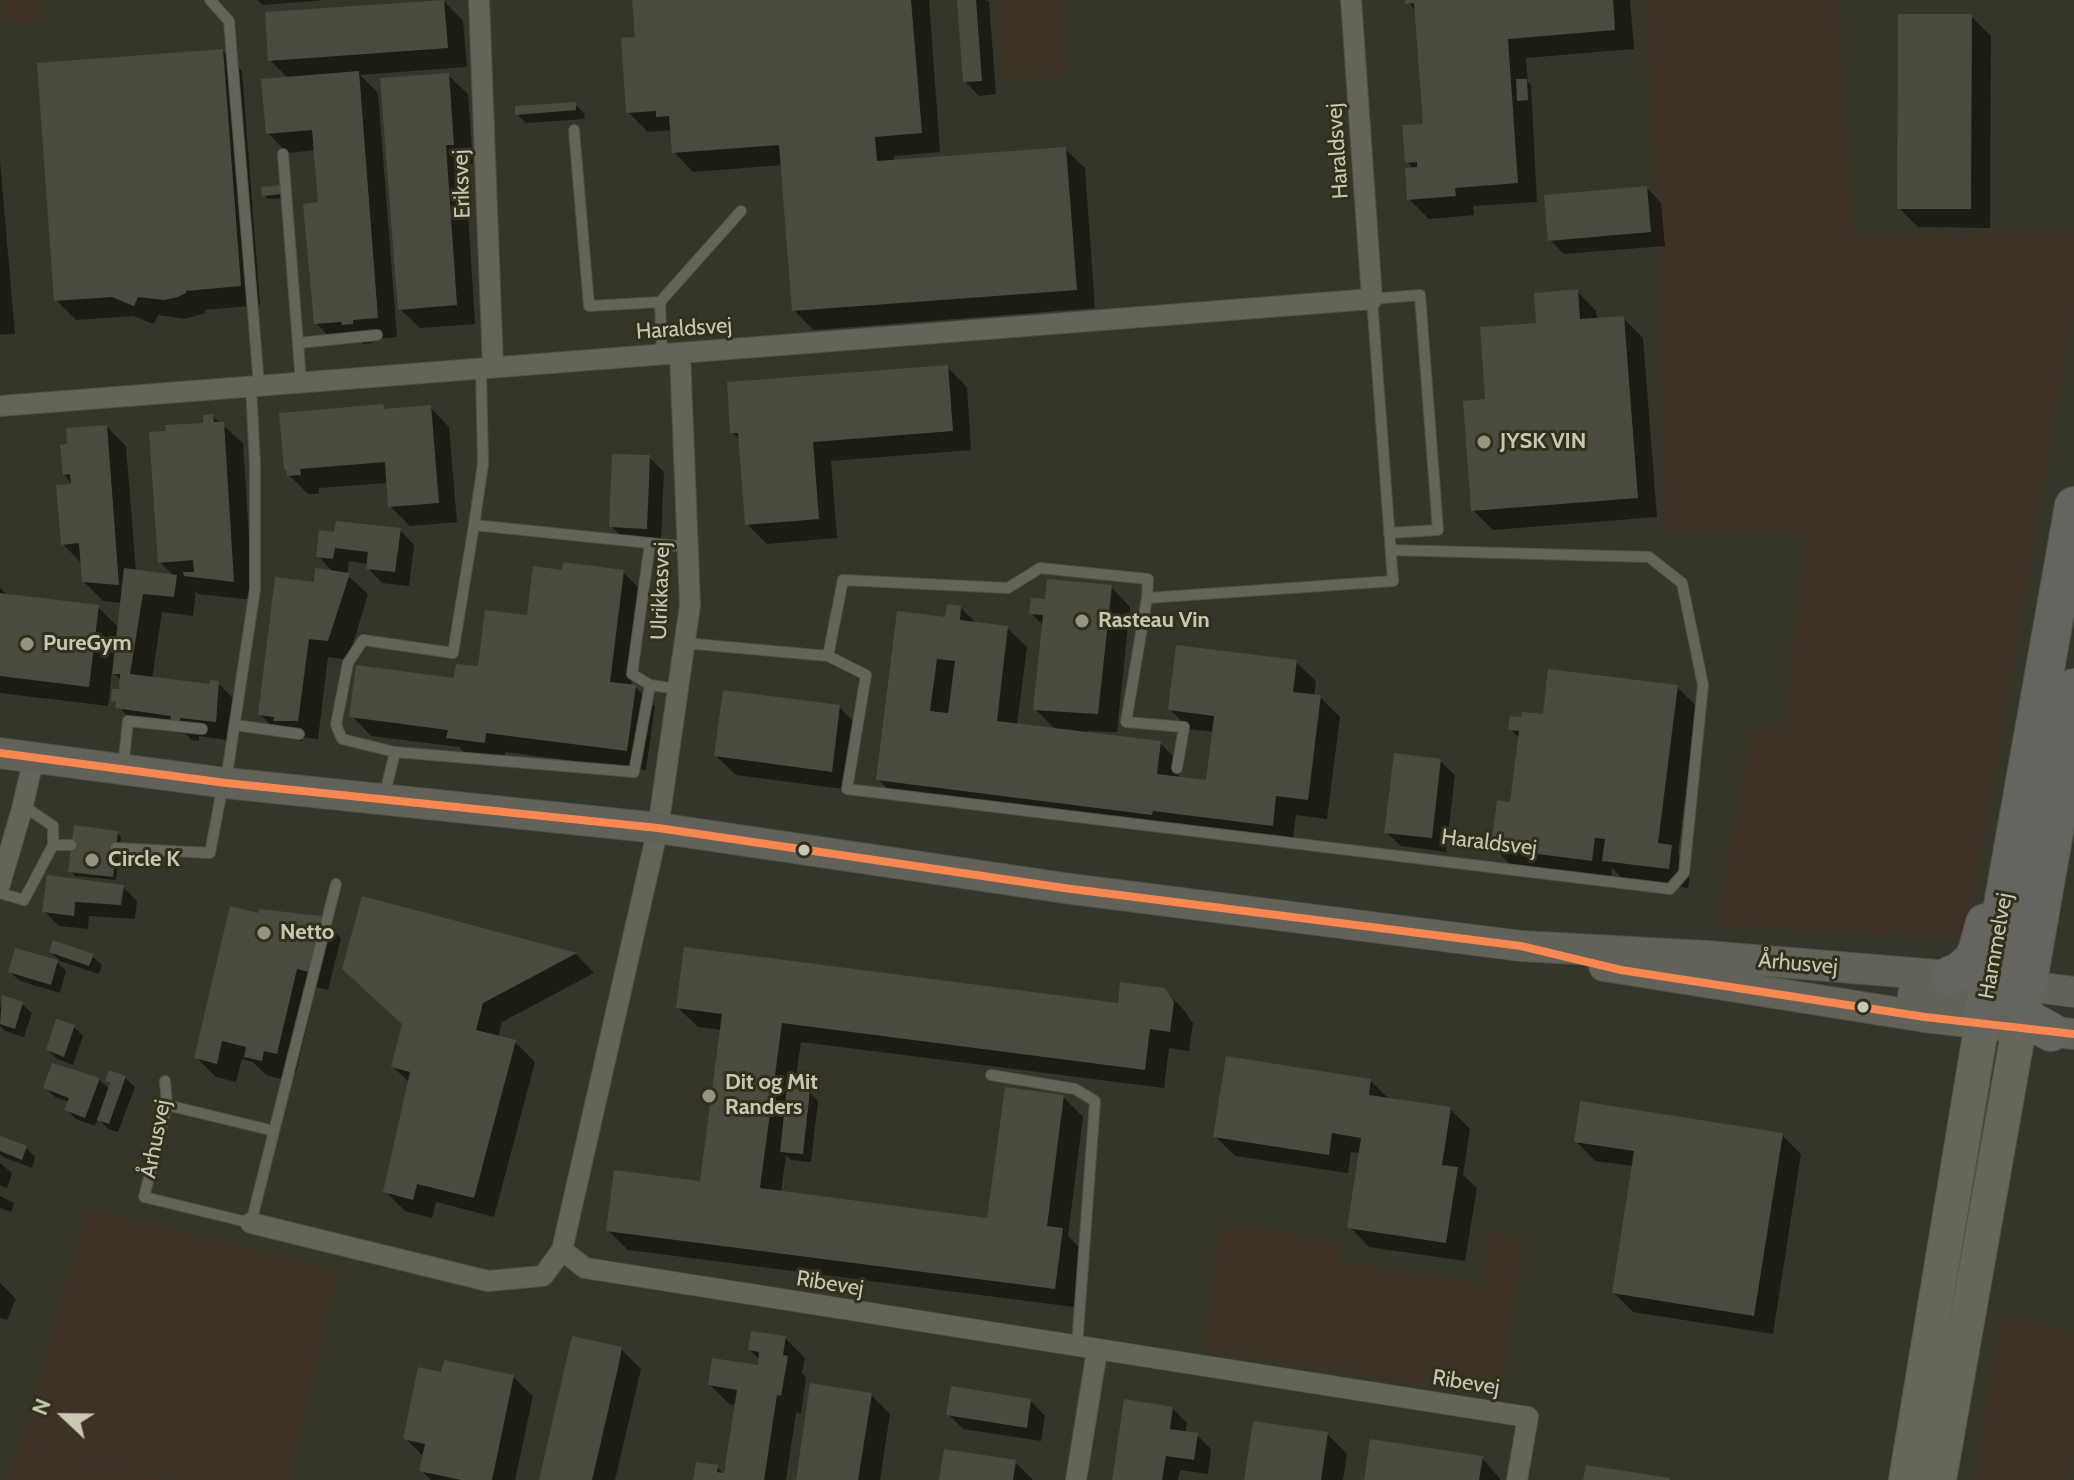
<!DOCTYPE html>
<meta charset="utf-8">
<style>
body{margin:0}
#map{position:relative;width:2074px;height:1480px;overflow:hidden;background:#363529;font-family:Cabin,sans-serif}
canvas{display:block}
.north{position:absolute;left:24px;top:1376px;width:80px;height:80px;-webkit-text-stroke:6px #31301c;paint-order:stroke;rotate:292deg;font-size:22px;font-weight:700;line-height:32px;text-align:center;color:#c8c7b2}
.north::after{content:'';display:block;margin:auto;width:28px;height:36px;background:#c8c7b2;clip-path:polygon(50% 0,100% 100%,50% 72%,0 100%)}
</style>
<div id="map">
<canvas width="2074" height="1480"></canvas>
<div class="north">N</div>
</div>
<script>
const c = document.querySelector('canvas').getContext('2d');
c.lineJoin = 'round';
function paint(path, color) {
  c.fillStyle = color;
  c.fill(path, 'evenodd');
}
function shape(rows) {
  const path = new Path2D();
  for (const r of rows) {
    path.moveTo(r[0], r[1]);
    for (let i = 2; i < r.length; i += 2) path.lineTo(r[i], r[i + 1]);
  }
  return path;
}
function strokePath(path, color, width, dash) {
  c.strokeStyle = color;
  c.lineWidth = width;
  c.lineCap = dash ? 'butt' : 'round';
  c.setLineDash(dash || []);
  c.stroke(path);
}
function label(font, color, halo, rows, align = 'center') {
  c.font = font + ' Cabin,sans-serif';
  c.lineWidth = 6;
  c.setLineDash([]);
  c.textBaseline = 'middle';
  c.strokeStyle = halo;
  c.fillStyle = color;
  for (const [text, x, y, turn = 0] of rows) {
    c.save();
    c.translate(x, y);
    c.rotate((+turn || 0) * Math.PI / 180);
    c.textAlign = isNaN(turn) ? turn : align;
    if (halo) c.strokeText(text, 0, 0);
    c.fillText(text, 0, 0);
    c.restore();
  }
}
paint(shape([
 [2,0,41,0,42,22,5,23],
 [999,0,1063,0,1063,75,1002,79],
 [1648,0,1837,0,1854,236,2074,229,2074,307,1966,940,1716,925,1752,724,1784,730,1806,534,1666,534],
 [87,1208,338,1270,289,1480,190,1480,19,1447],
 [1222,1223,1342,1242,1340,1262,1482,1284,1490,1232,1524,1237,1500,1395,1203,1350],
 [2001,1315,2074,1332,2074,1447,2068,1480,1974,1480],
 [16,1448,180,1480,8,1480]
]), '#3e3227');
paint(shape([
 [258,0,325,0,263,5],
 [634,0,929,0,940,152,894,156,894,162,1065,149,1085,168,1095,308,813,330,794,310,783,165,693,172,674,152,672,130,648,132,628,112,637,39],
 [959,0,986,0,989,2,996,94,979,96,965,81],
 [1407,0,1630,0,1634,49,1526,58,1528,82,1531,85,1537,202,1473,206,1474,215,1429,219,1409,199,1414,169,1407,162,1425,126,1416,12],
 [444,1,463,21,467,67,360,75,378,93,397,337,372,339,372,343,363,344,360,341,335,343,316,323,320,204,316,150,287,153,268,133,289,79,270,60],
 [1971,16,1991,36,1990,228,1918,227,1899,208],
 [223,51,242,71,260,305,205,310,205,313,185,319,158,315,154,324,133,316,76,320,56,300],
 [448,75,468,94,473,164,465,164,475,324,420,328,400,309],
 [575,104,584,113,585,119,526,123,517,114],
 [0,161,15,334,0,335],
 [282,187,287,198,268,199,264,195],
 [1647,188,1661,203,1665,246,1564,254,1550,240],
 [1577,291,1596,311,1597,320,1623,318,1643,338,1657,517,1493,530,1473,510,1487,401,1538,325],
 [947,367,967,387,971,450,831,461,837,538,767,544,747,524,741,442,732,432],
 [382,407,387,411,430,407,449,427,457,522,410,526,390,506,388,483,319,488,319,494,308,494,289,475],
 [212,416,243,443,253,600,198,594,196,591,193,616,162,612,152,679,212,686,218,683,238,703,235,741,199,736,199,741,192,740,186,734,137,727,113,700,121,692,122,681,112,671,108,706,0,693,0,588,8,596,98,607,119,628,122,603,103,601,83,581,82,564,63,544,73,486,64,474,107,427,126,446,136,571,174,576,160,562,205,424],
 [649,457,664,472,661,542,625,541,611,526],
 [400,530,414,545,409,586,382,583,368,568,368,564,349,561,347,575,368,594,348,660,328,657,318,739,302,737,302,741,295,740,291,735,279,734,260,714,315,584,334,573,318,556,336,534],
 [564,572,623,572,642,591,631,686,635,687,655,706,646,770,505,752,504,761,468,757,459,747,371,736,352,716,456,680,480,668,529,617],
 [1111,587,1130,607,1117,732,1087,731,1087,734,1160,743,1180,763,1178,779,1208,782,1214,732,1189,729,1170,709,1296,662,1316,681,1314,696,1320,697,1340,717,1327,819,1296,815,1292,845,897,799,878,779,947,619,960,607,977,624,1007,628,1027,647,1017,725,1056,730,1035,709,1044,626,1031,613,1046,601],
 [1677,687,1697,707,1678,854,1691,866,1688,888,1624,880,1612,868,1611,879,1513,867,1493,847,1512,804,1520,738,1510,729,1544,716],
 [839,707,859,727,851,790,736,775,716,756],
 [1440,761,1455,775,1446,852,1401,846,1386,832],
 [117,833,121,837,116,880,75,876,71,871],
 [123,887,137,901,135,919,89,916,88,929,59,926,44,911],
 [363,898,576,954,594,973,502,1022,498,1038,515,1042,535,1062,494,1217,436,1202,432,1218,405,1211,385,1191,410,1083,393,1067,404,1025],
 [259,915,321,918,341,938,328,990,316,987,296,1072,284,1069,281,1079,266,1075,253,1062,242,1059,236,1082,216,1077,197,1058],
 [51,952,92,956,102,965,99,974,60,961],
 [57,962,66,971,60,993,20,981,10,972],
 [1164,990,1184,1010,1193,1023,1189,1051,1169,1048,1164,1088,801,1042,794,1090,809,1092,818,1101,811,1162,791,1160,786,1155,781,1193,989,1220,1063,1097,1083,1117,1068,1236,1082,1250,1074,1307,628,1250,608,1230,701,1183,721,1030,698,1027,678,1008,1119,1005],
 [3,998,22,1004,32,1013,24,1037,5,1031,0,1026,0,1008],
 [74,1027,83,1036,73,1065,57,1059,48,1050],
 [125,1078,135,1087,118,1132,108,1129,98,1118,95,1126,76,1119,67,1110,69,1102,55,1097,45,1087,99,1079,110,1090,111,1085,107,1081],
 [1371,1081,1390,1100,1450,1109,1470,1129,1463,1175,1477,1188,1465,1261,1369,1247,1350,1227,1361,1153,1351,1152,1348,1173,1235,1156,1215,1136],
 [1782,1135,1801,1154,1773,1334,1633,1312,1614,1293,1633,1166,1595,1161,1576,1141],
 [0,1138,26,1148,35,1157,32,1168,3,1157,0,1154],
 [0,1163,12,1173,7,1188,0,1185],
 [0,1196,14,1203,11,1212,0,1208],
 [0,1283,16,1299,7,1320,0,1318],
 [785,1338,805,1358,802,1373,806,1377,801,1414,796,1413,786,1480,695,1480,717,1467,726,1476,737,1405,729,1404,710,1385,759,1367,760,1360,750,1350],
 [621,1349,641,1369,615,1480,541,1480],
 [443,1374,513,1377,533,1396,515,1480,431,1480,421,1470,424,1457,405,1438],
 [871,1395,890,1414,880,1480,797,1480],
 [1031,1401,1045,1416,1041,1441,963,1429,948,1414],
 [1172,1408,1187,1423,1185,1433,1197,1435,1211,1449,1208,1474,1180,1470,1178,1480,1115,1480],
 [1327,1434,1347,1454,1343,1480,1246,1480],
 [1482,1458,1501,1480,1366,1480],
 [1015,1462,1033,1480,941,1480]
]), '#0007');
paint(shape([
 [444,0,448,48,268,61,265,12],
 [632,0,911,0,922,133,875,137,877,161,1066,147,1077,290,792,311,779,145,672,153,669,116,656,117,656,111,626,113,621,38,635,37],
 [957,0,976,0,982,81,963,82],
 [1405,0,1613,0,1615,30,1508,39,1518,183,1455,188,1456,196,1407,200,1405,168,1417,167,1417,162,1405,163,1402,125,1423,124,1414,3,1405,4],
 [1898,14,1972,14,1971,209,1897,209],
 [223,49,241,286,186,291,186,293,178,297,164,300,138,297,134,306,112,297,54,301,37,63],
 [359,71,378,318,353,320,353,324,342,325,341,322,314,324,303,204,318,202,312,130,266,134,261,79],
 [449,73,454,145,446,145,457,305,398,310,380,78],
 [1516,79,1527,79,1528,100,1517,101],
 [576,102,576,110,515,115,515,106],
 [283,185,284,194,262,196,261,187],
 [1647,186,1651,232,1548,241,1544,195],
 [1578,289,1580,319,1624,316,1638,498,1471,511,1463,401,1485,399,1480,327,1536,323,1534,293],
 [948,365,953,431,813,442,819,519,745,525,738,433,730,433,727,382],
 [383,404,384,409,431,405,439,503,388,507,385,462,300,469,301,475,287,476,286,470,284,470,279,413],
 [213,414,214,422,224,422,234,582,184,576,183,572,194,572,193,560,158,563,149,432,166,431,165,425,203,423,203,415],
 [107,425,119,585,82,582,79,543,61,545,56,485,71,484,70,474,63,475,60,445,67,444,66,428],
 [612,454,650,455,647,529,609,527],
 [336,521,401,528,395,572,366,569,368,552,335,548,333,559,316,557,319,530,334,532],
 [563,562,624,570,610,682,636,685,627,751,486,733,485,743,446,738,448,730,349,717,356,665,454,678,456,664,478,666,485,610,527,615,533,566,562,570],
 [124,568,177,575,174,597,143,594,130,674,210,684,210,680,219,681,216,722,180,718,180,722,170,721,171,716,115,708,116,702,111,701,112,689,119,689,120,674,112,674],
 [315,568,350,573,328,641,309,639,298,721,273,721,274,717,258,715,275,577,314,582],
 [1047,579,1112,585,1098,714,1033,710,1043,615,1029,614,1031,598,1045,599],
 [0,593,99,605,89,687,0,676],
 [947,604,961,606,960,620,1008,626,997,721,1161,741,1157,774,1206,780,1214,716,1168,710,1176,645,1297,660,1293,692,1321,695,1308,800,1276,796,1273,826,1153,811,1152,815,876,780,897,611,945,617],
 [937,659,955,661,948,713,930,711],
 [1548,669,1678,685,1658,843,1672,845,1669,869,1602,861,1605,839,1595,838,1592,861,1491,848,1497,800,1510,802,1519,731,1508,730,1510,716,1521,717,1522,712,1543,714],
 [723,690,840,705,832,772,714,756],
 [1394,753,1441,759,1432,838,1384,833],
 [74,825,118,831,113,877,68,872],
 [47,875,124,885,121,905,75,902,74,916,42,912],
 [362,896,577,953,483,1003,476,1030,516,1040,474,1198,417,1184,413,1200,383,1192,410,1072,391,1067,402,1024,342,969],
 [230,906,258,913,259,909,322,916,309,972,297,969,277,1054,264,1051,262,1061,244,1057,246,1047,222,1041,217,1064,194,1058],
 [53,940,94,954,89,966,49,952],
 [684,947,1118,1003,1120,982,1165,988,1174,1002,1170,1032,1150,1029,1145,1070,782,1023,760,1188,987,1218,1005,1087,1064,1095,1047,1226,1063,1228,1055,1289,606,1231,614,1170,700,1181,722,1014,676,1008],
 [15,948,58,960,51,985,8,972],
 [2,995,23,1002,15,1029,0,1024],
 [56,1019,75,1025,64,1057,46,1050],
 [1226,1056,1371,1079,1369,1095,1451,1107,1442,1165,1458,1167,1446,1243,1347,1228,1361,1138,1332,1133,1329,1155,1213,1137],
 [52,1063,100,1078,85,1118,64,1110,69,1098,43,1088],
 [109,1070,126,1076,109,1124,97,1120,110,1083,105,1081],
 [787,1087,810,1090,803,1154,780,1152],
 [1580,1101,1783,1133,1754,1316,1612,1293,1634,1151,1574,1142],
 [0,1136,27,1146,22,1160,0,1151],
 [751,1331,786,1336,783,1355,788,1356,781,1396,777,1395,764,1480,693,1480,696,1462,718,1465,717,1472,724,1473,737,1390,708,1385,712,1358,758,1365,759,1352,748,1350],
 [572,1336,622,1347,618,1368,592,1480,539,1480],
 [444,1360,514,1375,492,1480,461,1480,419,1471,425,1444,403,1439,418,1367,441,1372],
 [810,1383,872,1393,858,1480,796,1480],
 [951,1386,1031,1399,1027,1428,946,1415],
 [1124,1399,1173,1407,1170,1429,1198,1433,1194,1460,1166,1456,1162,1480,1112,1480],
 [1253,1421,1328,1432,1321,1480,1244,1480],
 [1370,1439,1483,1456,1479,1480,1364,1480],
 [944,1449,1016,1460,1013,1480,939,1480],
 [1586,1465,1670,1478,1670,1480,1583,1480]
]), '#4b4a3e');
const lane = shape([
 [210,0,229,21,259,385],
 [574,130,589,306,660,302],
 [283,154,301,382],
 [298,343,377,335],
 [662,355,660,302,741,211],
 [474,525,483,464,481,368],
 [650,543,632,674,650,685,678,689],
 [1147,598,1393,581,1372,299,1420,295,1438,530,1389,533],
 [684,643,828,656],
 [235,725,299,734],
 [395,752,634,772,650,685],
 [123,767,128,721,202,729],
 [1177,768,1184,727,1126,722,1147,598,1148,579,1040,568,1008,588,843,580,828,656,866,675,847,789,1670,889,1684,873,1703,685,1682,583,1649,557,1391,550],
 [226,781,255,589,255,465,251,386],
 [384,797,395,752,342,739,336,725,348,663,363,640,453,653,474,525,688,547],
 [22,809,31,811,53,826,53,845,71,845],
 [116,848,210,853,223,784],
 [0,893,24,900,53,845],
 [991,1075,1075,1089,1095,1101,1077,1346],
 [165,1081,167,1105,144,1197,251,1223,336,884],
 [167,1105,274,1131]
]);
const street = shape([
 [479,0,493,367],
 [680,354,690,605,658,828,562,1250,585,1268,1528,1417,1517,1480],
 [0,406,1372,299,1351,0],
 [0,884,22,809,34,757],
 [251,1223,488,1281,543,1276,562,1250],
 [1076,1480,1097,1351]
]);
const secondary = shape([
 [0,753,226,783,658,828,1064,888,1521,946,1706,956,1949,976,2074,992],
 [1604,966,1925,1017,2074,1034],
 [1913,995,1972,1000,1987,998,2003,990]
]);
const primary = shape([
 [1906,1480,1982,1023],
 [1939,1480,2019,1028]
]);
const highway = shape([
 [2014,945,2012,984,2015,998,2029,1020,2051,1032],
 [1949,976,1959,972,1972,961,1977,952,1985,923],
 [2028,981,2054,832,2074,688],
 [1982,1023,2074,506]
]);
strokePath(lane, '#515047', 12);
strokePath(street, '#515047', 22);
strokePath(secondary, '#515047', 32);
strokePath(primary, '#535246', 36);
strokePath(highway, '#515146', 40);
strokePath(lane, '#656459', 10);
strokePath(street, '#656459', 20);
strokePath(secondary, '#636258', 30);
strokePath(primary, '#67665b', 34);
strokePath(highway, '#65645e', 38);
strokePath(shape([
 [0,753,226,783,658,828,1064,888,1521,946,1621,970,1925,1017,2074,1034]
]), '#f88751', 8);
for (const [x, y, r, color] of [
 [1484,442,8,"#959482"],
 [1082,621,8,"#959482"],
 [27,644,8,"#959482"],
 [804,850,7,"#c8c7b2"],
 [92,860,8,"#959482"],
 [264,933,8,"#959482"],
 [1863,1007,7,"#c8c7b2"],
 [709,1096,8,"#959482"]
]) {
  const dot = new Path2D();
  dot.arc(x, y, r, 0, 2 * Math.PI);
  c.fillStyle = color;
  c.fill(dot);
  strokePath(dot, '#31301c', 3);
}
label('22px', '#c8c7b2', '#31301c', [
 ["Haraldsvej",1338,151,-94],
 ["Eriksvej",462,184,-92],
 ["Haraldsvej",684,329,-4],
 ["Ulrikkasvej",661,591,-88],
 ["Haraldsvej",1489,843,7],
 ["Hammelvej",1996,946,-80],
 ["Århusvej",1798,964,5],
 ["Århusvej",156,1139,-79],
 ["Ribevej",830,1284,9],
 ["Ribevej",1466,1383,9]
]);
label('bold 22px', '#c8c7b2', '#31301c', [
 ["JYSK VIN",1500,442],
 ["Rasteau Vin",1098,621],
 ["PureGym",43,644],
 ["Circle K",108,860],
 ["Netto",280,933],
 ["Dit og Mit",725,1083],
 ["Randers",725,1108]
], 'left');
</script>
